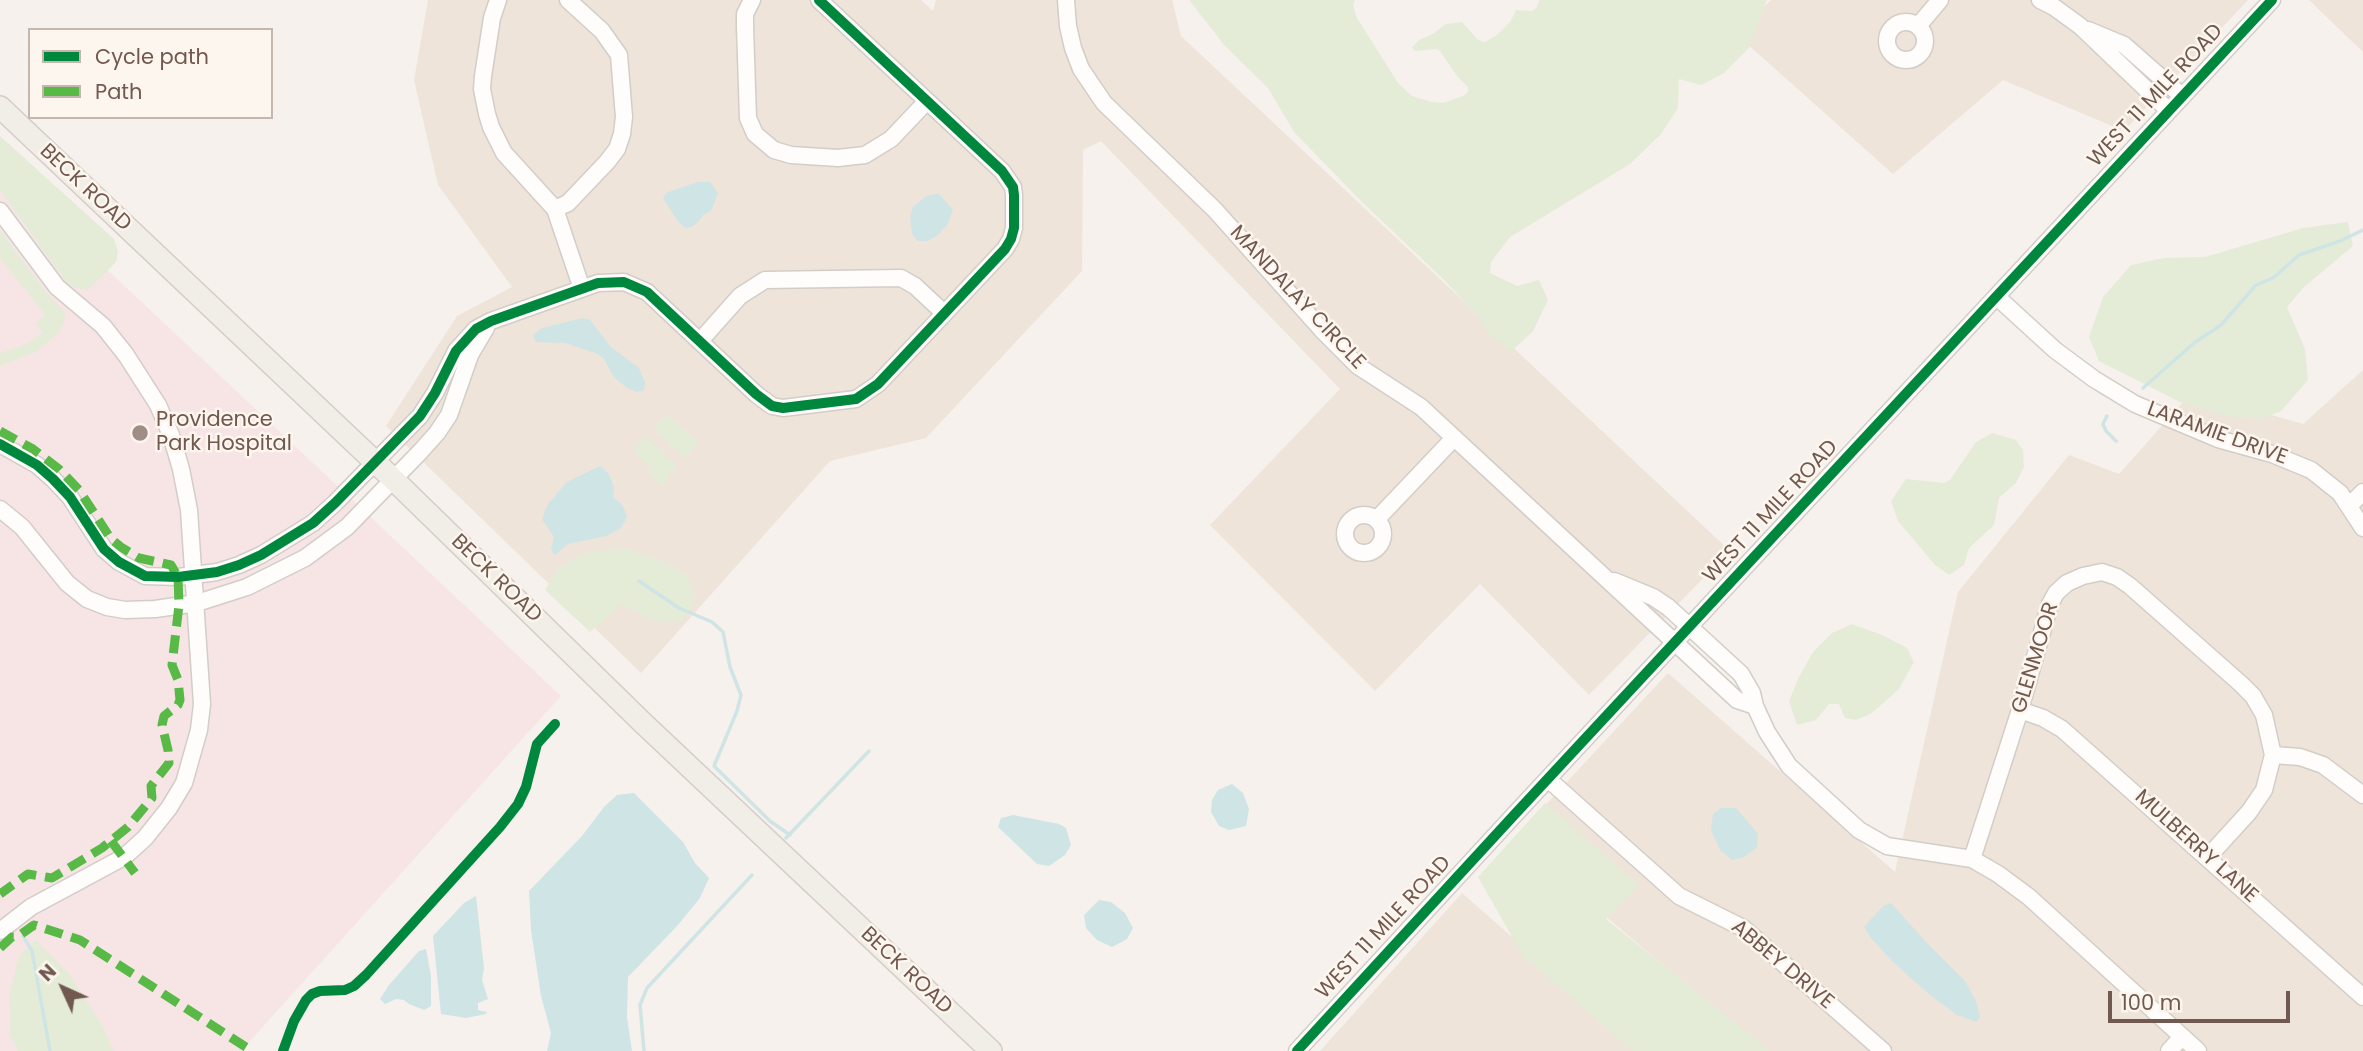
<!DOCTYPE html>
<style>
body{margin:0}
#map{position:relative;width:2363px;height:1051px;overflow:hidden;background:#f6f1ec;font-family:Poppins,sans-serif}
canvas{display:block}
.legend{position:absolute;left:28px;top:28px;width:245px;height:91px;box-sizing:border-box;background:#fdf6ee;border:2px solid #c5b7ae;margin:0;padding:9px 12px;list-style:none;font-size:21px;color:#72594f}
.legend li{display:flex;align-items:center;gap:14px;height:35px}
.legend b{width:35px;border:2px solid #c5b7ae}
.north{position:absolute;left:28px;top:953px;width:70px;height:70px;-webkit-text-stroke:5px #fdf6ee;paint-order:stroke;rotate:315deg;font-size:19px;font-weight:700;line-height:28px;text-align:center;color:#72594f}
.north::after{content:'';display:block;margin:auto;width:24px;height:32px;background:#72594f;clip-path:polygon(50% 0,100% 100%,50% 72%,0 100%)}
.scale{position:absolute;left:2108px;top:991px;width:182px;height:32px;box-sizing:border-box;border:4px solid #72594f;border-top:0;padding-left:9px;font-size:21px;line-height:24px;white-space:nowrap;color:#72594f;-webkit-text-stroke:5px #fdf6ee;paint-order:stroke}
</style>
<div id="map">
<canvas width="2363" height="1051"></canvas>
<ul class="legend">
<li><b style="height:9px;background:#00873e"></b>Cycle path</li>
<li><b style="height:9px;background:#58b947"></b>Path</li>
</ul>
<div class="north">N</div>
<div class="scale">100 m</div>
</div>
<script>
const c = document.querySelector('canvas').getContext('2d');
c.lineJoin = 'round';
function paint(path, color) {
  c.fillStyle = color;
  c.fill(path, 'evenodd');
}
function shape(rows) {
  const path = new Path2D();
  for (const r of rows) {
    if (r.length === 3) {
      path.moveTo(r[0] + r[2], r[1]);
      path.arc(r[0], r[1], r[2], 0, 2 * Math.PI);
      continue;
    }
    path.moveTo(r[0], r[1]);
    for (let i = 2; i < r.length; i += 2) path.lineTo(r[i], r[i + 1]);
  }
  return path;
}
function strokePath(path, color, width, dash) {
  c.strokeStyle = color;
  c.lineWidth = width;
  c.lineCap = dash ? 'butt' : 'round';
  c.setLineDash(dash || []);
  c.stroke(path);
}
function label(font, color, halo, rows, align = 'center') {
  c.font = font + ' Poppins,sans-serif';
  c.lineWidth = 5;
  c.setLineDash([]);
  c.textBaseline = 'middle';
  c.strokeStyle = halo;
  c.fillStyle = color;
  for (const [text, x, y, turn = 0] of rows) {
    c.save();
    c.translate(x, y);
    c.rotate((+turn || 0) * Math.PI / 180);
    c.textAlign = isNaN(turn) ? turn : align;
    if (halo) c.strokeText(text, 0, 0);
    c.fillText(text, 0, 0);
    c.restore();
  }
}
paint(shape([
 [428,0,921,0,933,11,936,0,1172,0,1181,36,1730,551,1589,695,1480,584,1375,691,1210,525,1340,389,1101,141,1083,150,1082,271,926,438,830,461,641,673,386,426,457,316,512,287,438,185,414,80],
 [1771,0,2248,0,2124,131,2003,80,1893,174,1736,34],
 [2309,0,2363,0,2363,52],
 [2363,370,2363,1051,1765,1051,1514,839,1668,673,1895,872,1958,592,2069,455,2119,474,2192,392,2303,424],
 [1462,893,1642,1051,1320,1051]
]), '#eee4da');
paint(shape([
 [0,169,561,696,241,1051,0,1051]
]), '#f7e5e6');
paint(shape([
 [1189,0,1355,0,1353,5,1357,18,1398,83,1412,96,1431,102,1443,103,1463,96,1468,92,1468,87,1457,76,1440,51,1436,49,1415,51,1412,47,1419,40,1431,35,1446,24,1462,22,1478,40,1485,42,1497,35,1510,22,1516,10,1532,11,1537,7,1539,0,1767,0,1749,48,1724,73,1701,85,1679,79,1678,108,1661,134,1630,164,1510,237,1491,262,1490,273,1517,286,1539,280,1548,300,1533,331,1511,352,1491,336,1477,315,1445,281,1363,203,1294,132,1268,88,1225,46],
 [0,136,114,239,118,251,116,262,88,290,73,287,66,282,0,190],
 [2348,222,2353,246,2304,287,2287,307,2305,349,2308,380,2281,411,2262,419,2227,416,2180,402,2099,361,2089,337,2103,297,2131,265,2164,258,2205,257,2303,228],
 [0,230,46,292,64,311,66,319,60,331,36,352,0,366,0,353,28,343,42,333,36,323,45,315,0,258],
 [667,414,699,443,685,458,653,428],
 [1992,433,2016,440,2023,450,2024,467,2016,483,1999,498,1994,525,1969,548,1964,565,1949,575,1935,565,1898,521,1891,501,1906,479,1944,483,1950,480,1976,442],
 [646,436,678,466,667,477,664,488,648,473,652,469,633,450],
 [620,549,632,550,665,563,687,575,696,599,682,621,677,622,650,620,623,604,590,632,545,590,558,569,575,558,592,552],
 [1852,624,1882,635,1907,648,1914,662,1899,689,1872,713,1856,720,1845,718,1839,704,1829,704,1816,720,1797,725,1789,701,1799,677,1813,652,1832,633],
 [1545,803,1639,885,1606,919,1770,1051,1633,1051,1523,956,1478,877],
 [36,940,69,974,105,1030,113,1051,18,1051,10,1035,9,994,19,956]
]), '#e4ecd8');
paint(shape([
 [697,182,710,182,718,193,711,211,703,215,699,221,691,227,685,228,677,220,663,198,666,193],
 [938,193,953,210,947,225,938,235,928,241,918,241,912,234,910,217,913,207,925,197],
 [582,318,590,320,611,347,639,368,645,383,644,390,637,392,627,388,614,377,604,359,598,354,565,343,536,342,533,335,542,328],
 [600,466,609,474,614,488,613,497,623,506,627,517,621,528,606,536,568,544,555,555,551,550,554,537,542,519,548,504,567,482],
 [1232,784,1243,793,1249,809,1246,826,1229,830,1219,826,1211,812,1212,800,1218,790],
 [634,793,683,842,695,863,709,878,700,898,678,925,628,977,627,1017,632,1051,547,1051,551,1033,541,996,531,930,529,891,582,836,604,807,617,795],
 [1721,808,1736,808,1758,834,1757,847,1744,857,1732,860,1720,850,1711,830,1713,814],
 [1013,815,1059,824,1066,828,1071,845,1065,855,1049,866,1037,864,998,827,1001,818],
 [476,896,484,968,482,980,488,999,478,1003,478,1010,487,1012,486,1014,466,1018,441,1014,433,936,464,903],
 [1099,900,1111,902,1125,913,1133,928,1127,939,1112,947,1097,940,1086,928,1084,915],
 [1891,903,1926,942,1965,981,1976,1001,1980,1016,1977,1022,1957,1015,1930,995,1893,962,1871,938,1864,927,1883,906],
 [426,949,431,976,431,1006,424,1010,409,1004,404,1000,396,999,385,1004,380,999,389,985,419,951]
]), '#cfe4e5');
strokePath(shape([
 [2143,388,2194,343,2221,325,2256,285,2273,278,2299,255,2340,241,2363,230],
 [2107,416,2103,424,2106,431,2116,441],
 [639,581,679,608,712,622,723,632,730,667,741,695,737,711,714,766,770,821,790,835],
 [786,838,869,751],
 [23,936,32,951,50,1051],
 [644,1051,640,1005,647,988,752,875]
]), '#cfe4e5', 3.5);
const minor = shape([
 [498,0,492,18,483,76,482,89,487,114,491,127,504,153,555,209,582,289],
 [752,0,745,14,745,27,748,118,755,134,774,150,791,155,838,158,865,155,891,139,927,101],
 [1066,0,1068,26,1073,48,1081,69,1104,103,1215,210,1322,330,1358,366,1421,407,1737,700,1755,706],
 [2040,0,2054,7,2080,26,2168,110],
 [1906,41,19],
 [1918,26,1940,0],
 [2088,30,2124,45,2182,96],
 [555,209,568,203,607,162,617,149,622,134,624,117,619,55,602,31,568,0],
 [0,211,57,287,103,326,126,355,158,405,171,435,181,469,189,510,202,704,199,730,184,783,169,808,145,838,124,857,31,907,0,931],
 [1997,297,2055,350,2094,379,2135,404,2218,439,2272,454,2311,470,2340,493,2363,528],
 [700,341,740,296,765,280,901,278,915,286,944,313],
 [0,444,37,465,53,479,70,497,104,549,119,562,145,576,178,577,217,572,239,565,261,555,313,523,335,503,420,416,435,393,456,351,476,329,491,321,598,283,624,282,647,292,756,394,772,406,783,408,856,399,878,384,1005,249,1011,239,1014,228,1014,195,1013,187,1002,171,819,0],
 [2350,505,2363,492],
 [0,509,22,527,67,583,87,599,107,607,125,610,155,609,197,603,247,587,305,558,347,527,420,452,437,433,449,415,470,355,486,328],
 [1364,534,19],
 [1377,519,1454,438],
 [1614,581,1653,597,1668,607,1741,674,1752,693,1755,706,1767,732,1789,766,1859,830,1887,846,1972,859,1998,874,2029,897,2198,1051],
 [2020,710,2043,718,2062,729,2363,997],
 [2273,755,2300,757,2323,765,2363,795],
 [1548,779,1679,896,1743,928,1883,1051],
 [1972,859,2020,710,2050,604,2056,593,2067,583,2083,576,2102,572,2117,577,2130,586,2241,684,2253,696,2264,715,2273,755,2264,790,2249,812,2208,857],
 [1297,1051,1516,813,2272,0],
 [2169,1051,2182,1037]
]);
const major = shape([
 [0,107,392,478,644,724,991,1051]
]);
strokePath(minor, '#d3cdc7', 19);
strokePath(major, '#d5ccc7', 24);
strokePath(minor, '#fefdfc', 16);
strokePath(major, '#f1ede7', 21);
strokePath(shape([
 [0,431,33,449,59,469,79,490,111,539,121,547,139,558,171,565,178,577,179,605,172,665,178,680,180,700,178,705,164,716,162,725,168,750,169,763,151,786,152,798,128,827,102,848,52,878,28,874,0,894],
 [111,841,135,873],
 [0,948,12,937,17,937,34,925,80,940,252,1051]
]), '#58b947', 9, [18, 9]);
strokePath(shape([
 [0,444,37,465,53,479,70,497,104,549,119,562,145,576,178,577,217,572,239,565,261,555,313,523,335,503,420,416,435,393,456,351,476,329,491,321,598,283,624,282,647,292,756,394,772,406,783,408,856,399,878,384,1005,249,1011,239,1014,228,1014,195,1013,187,1002,171,819,0],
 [283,1051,294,1021,306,1000,312,994,320,991,345,990,354,986,366,975,500,827,518,804,526,787,537,744,555,724],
 [1297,1051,1516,813,2272,0]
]), '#00873e', 10);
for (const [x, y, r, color] of [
 [140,433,9,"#a08e86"]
]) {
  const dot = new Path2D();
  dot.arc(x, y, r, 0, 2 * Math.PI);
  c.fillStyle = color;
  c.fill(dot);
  strokePath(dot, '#fdf6ee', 2.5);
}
label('21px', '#72594f', '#fdf6ee', [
 ["WEST 11 MILE ROAD",2156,96,-47],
 ["BECK ROAD",85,188,43],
 ["MANDALAY CIRCLE",1297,298,47],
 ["LARAMIE DRIVE",2217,434,20],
 ["WEST 11 MILE ROAD",1771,512,-47],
 ["BECK ROAD",496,579,44],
 ["GLENMOOR",2036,658,-73],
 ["MULBERRY LANE",2196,847,42],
 ["WEST 11 MILE ROAD",1384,928,-47],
 ["ABBEY DRIVE",1782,965,40],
 ["BECK ROAD",906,971,43]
]);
label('21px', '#72594f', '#fdf6ee', [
 ["Providence",156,421],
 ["Park Hospital",156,445]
], 'left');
</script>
